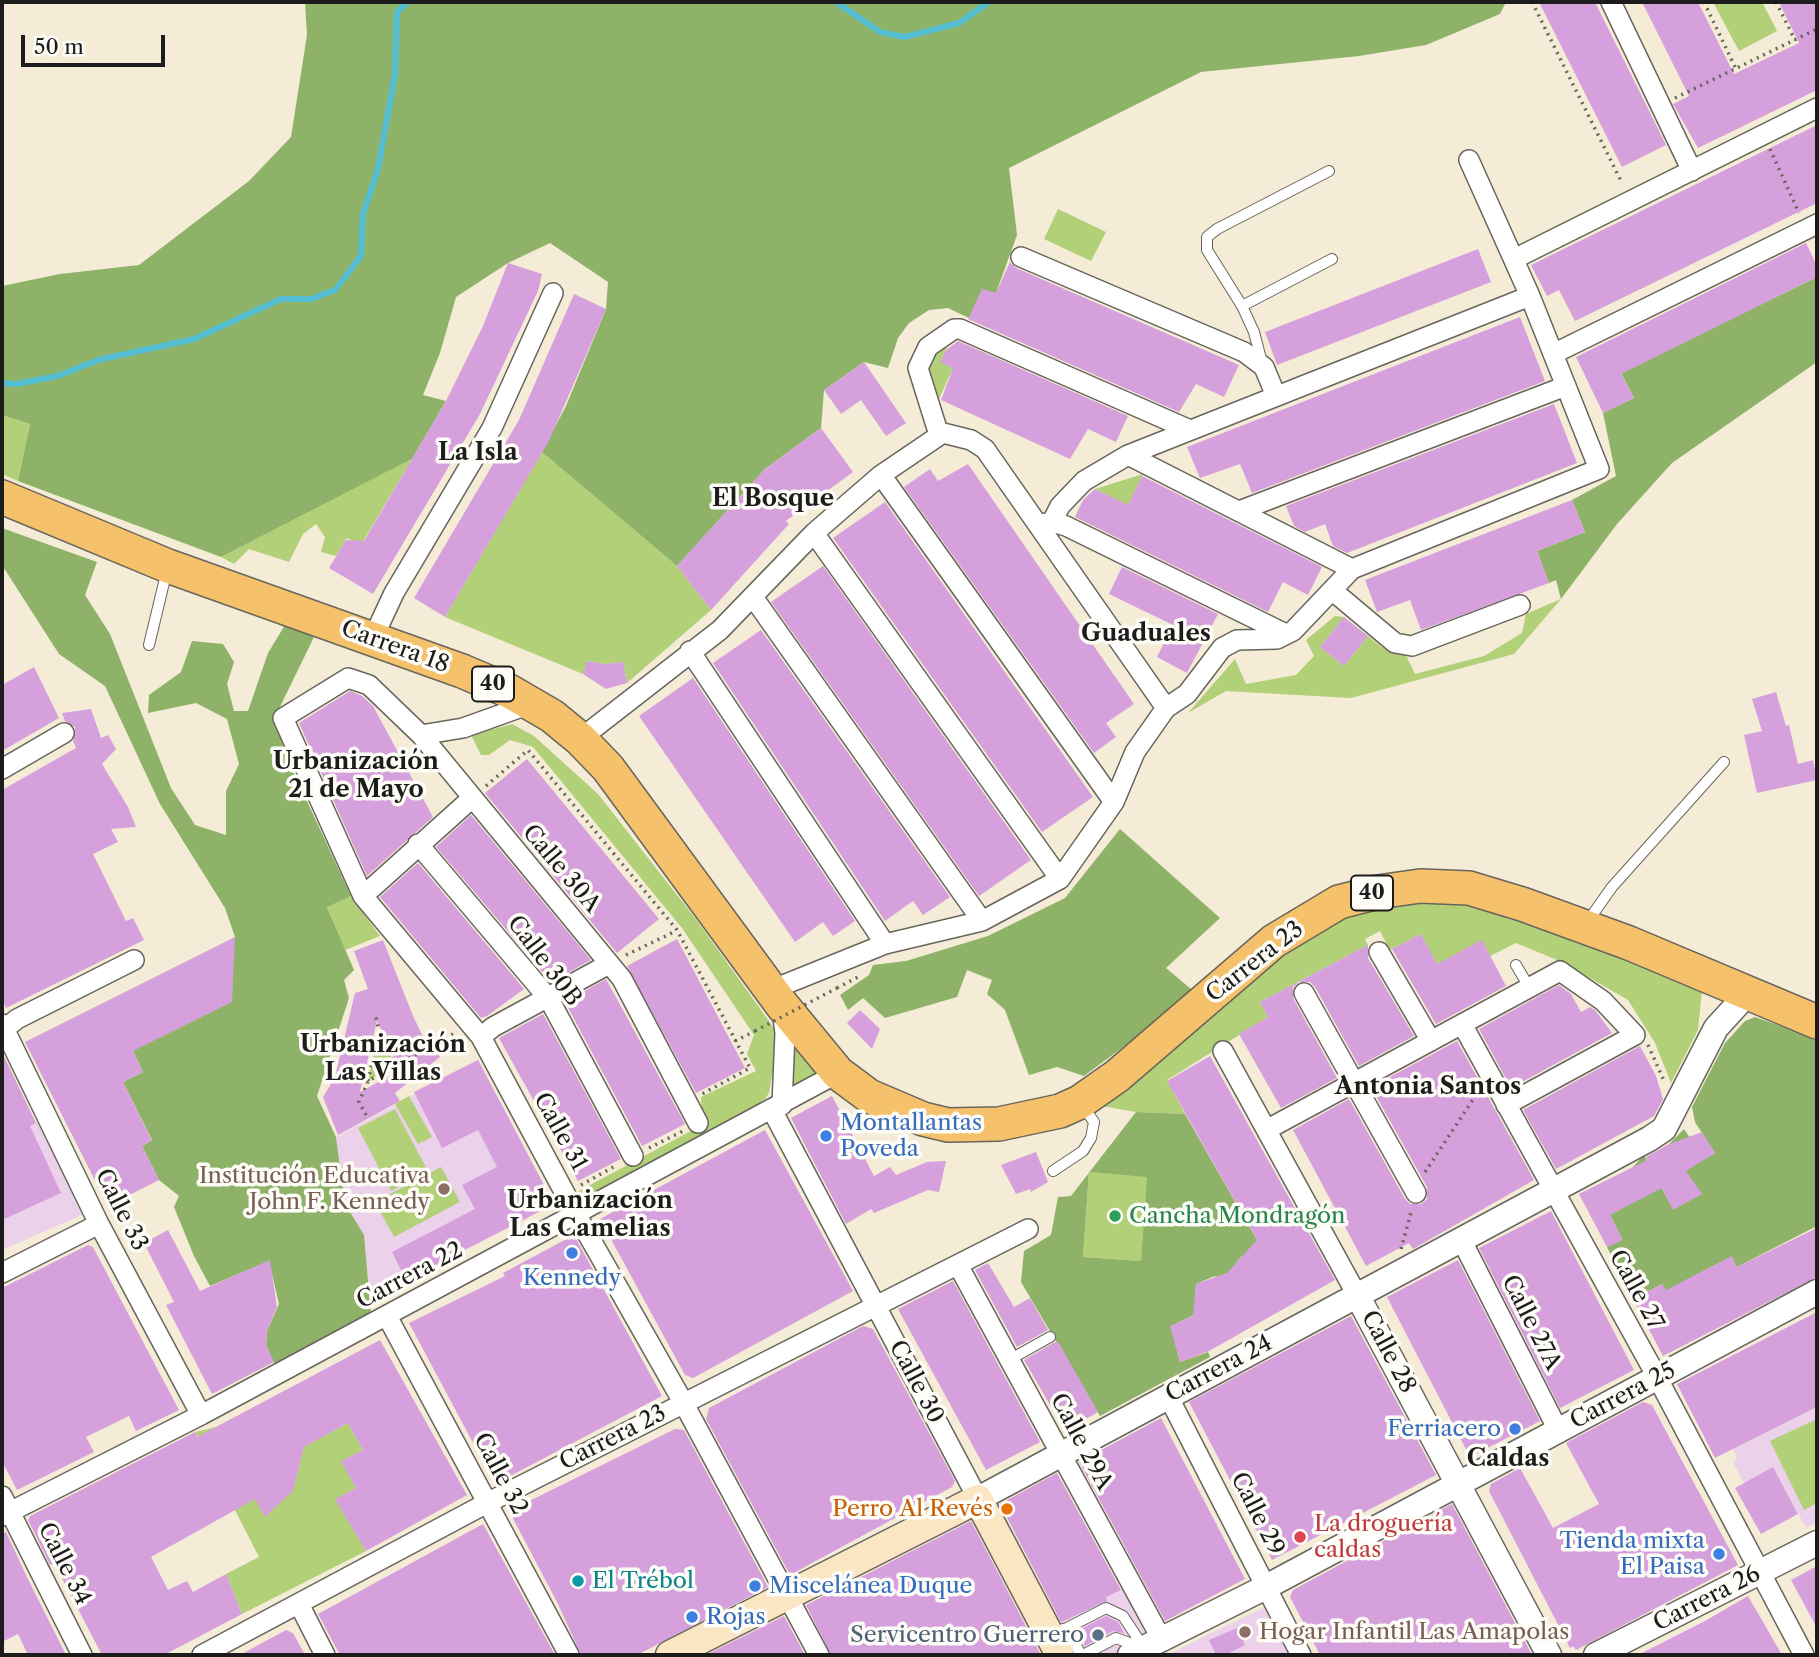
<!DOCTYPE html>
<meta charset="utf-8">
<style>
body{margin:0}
#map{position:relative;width:1819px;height:1657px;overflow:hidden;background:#f4ecd6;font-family:"Libre Caslon Text",serif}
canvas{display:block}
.frame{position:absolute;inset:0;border:4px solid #1c1c1c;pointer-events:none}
.scale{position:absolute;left:21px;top:35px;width:144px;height:32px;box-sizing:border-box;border:4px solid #1c1c1c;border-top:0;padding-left:9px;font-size:21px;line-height:24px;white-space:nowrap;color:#1c1c1c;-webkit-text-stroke:5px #fdfcf7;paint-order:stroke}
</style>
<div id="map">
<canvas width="1819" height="1657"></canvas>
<div class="frame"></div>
<div class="scale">50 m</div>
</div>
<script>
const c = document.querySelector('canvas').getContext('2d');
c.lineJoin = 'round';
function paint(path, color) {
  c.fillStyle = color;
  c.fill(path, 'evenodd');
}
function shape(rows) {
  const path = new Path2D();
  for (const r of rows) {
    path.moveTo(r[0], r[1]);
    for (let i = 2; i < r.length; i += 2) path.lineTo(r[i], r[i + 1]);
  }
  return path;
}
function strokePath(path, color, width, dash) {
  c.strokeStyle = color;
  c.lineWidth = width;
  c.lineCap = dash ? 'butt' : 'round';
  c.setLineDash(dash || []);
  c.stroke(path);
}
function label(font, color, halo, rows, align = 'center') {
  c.font = font + ' "Libre Caslon Text",serif';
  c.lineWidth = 7;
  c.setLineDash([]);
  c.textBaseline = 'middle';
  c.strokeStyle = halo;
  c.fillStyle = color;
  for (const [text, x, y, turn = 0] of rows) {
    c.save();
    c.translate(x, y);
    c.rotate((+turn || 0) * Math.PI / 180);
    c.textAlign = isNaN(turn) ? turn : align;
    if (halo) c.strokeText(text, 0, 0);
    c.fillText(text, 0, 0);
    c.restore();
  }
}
paint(shape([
 [478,1060,554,1204,370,1300,364,1236,345,1204,336,1137],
 [40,1121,82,1215,2,1250,2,1139],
 [1817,1407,1817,1522,1806,1528,1773,1468,1744,1483,1733,1462,1737,1459,1733,1449],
 [1122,1589,1148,1639,1118,1655,1075,1655,1057,1622],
 [1265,1607,1290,1655,1168,1655,1207,1635]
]), '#ecd1ea');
paint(shape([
 [1713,2,1762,2,1777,31,1739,51],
 [1058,209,1106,232,1091,261,1044,239],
 [942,324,955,330,941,361,953,368,939,399,913,387],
 [2,415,30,424,18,481,2,474],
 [542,452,677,566,711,610,627,683,623,662,605,664,588,661,583,674,445,617],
 [412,459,361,545,347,538,336,556,321,552,325,537,316,524,303,534,289,562,249,549,234,564,221,557],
 [1143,474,1128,506,1095,489],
 [1561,599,1514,654,1351,698,1226,691,1188,713,1235,659,1246,684,1296,675,1314,656,1306,640,1335,616,1344,617,1320,647,1344,666,1368,636,1383,648,1406,655,1415,674,1484,656,1522,633,1526,614],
 [512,724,534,736,598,794,695,918,779,1035,769,1093,765,1099,752,1109,584,1197,577,1192,702,1125,701,1097,756,1071,747,1054,754,1035,682,928,533,747,510,740,489,755,481,755,471,735],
 [351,896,380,936,345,950,327,906],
 [1424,901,1474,906,1530,921,1702,989,1698,1030,1671,1083,1655,1043,1628,1000,1562,962,1516,943,1490,956,1482,941,1437,965,1421,934,1390,950,1380,931,1365,939,1368,945,1260,1002,1268,1017,1167,1080,1185,1114,1136,1112,1102,1106,1283,953,1323,925,1373,908],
 [379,1030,395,1065,368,1081],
 [790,1035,819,1073,789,1089],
 [409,1096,432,1137,418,1144,395,1104],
 [395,1109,428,1171,391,1191,358,1128],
 [441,1167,460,1202,394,1237,375,1202],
 [1089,1172,1148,1176,1141,1261,1083,1257],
 [1817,1419,1817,1503,1804,1510,1770,1441],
 [348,1423,363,1450,342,1461,356,1488,336,1499,366,1551,242,1614,226,1574,259,1557,195,1432,216,1427,322,1437]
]), '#b2d077');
paint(shape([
 [305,2,1506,2,1500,14,1426,45,1359,56,1201,72,1009,168,1017,235,996,293,982,290,969,318,948,308,929,310,909,323,898,338,888,368,864,362,824,390,821,428,765,469,677,566,542,452,566,406,606,309,608,282,550,243,508,263,456,297,440,353,423,395,446,401,412,459,221,557,18,481,30,424,2,415,2,286,60,274,139,265,249,181,291,137,307,35],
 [1817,277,1817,362,1672,463,1617,524,1561,599,1556,580,1549,583,1537,551,1585,532,1572,500,1616,476,1603,413,1634,398,1621,373],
 [2,528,97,562,85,595,110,634,171,788,195,825,226,835,226,791,239,764,227,719,196,703,148,713,149,695,181,672,192,641,223,644,234,662,227,684,234,711,248,711,268,653,285,625,314,637,275,717,286,756,351,896,327,907,354,970,344,980,349,998,317,1096,336,1137,345,1204,364,1235,371,1314,275,1365,266,1345,267,1331,279,1304,269,1261,210,1286,194,1256,174,1207,179,1196,159,1180,142,1146,152,1140,123,1082,143,1072,133,1051,235,937,225,908,160,804,105,686,59,654,2,565],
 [1120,829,1220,918,1166,968,1191,989,1146,1030,1084,1076,1057,1067,1029,1075,1005,1010,987,994,992,980,967,970,957,997,885,1018,863,998,848,1010,840,995,869,975,873,965,906,961,988,936,1065,898],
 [1755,1017,1817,1039,1817,1226,1737,1267,1731,1257,1690,1278,1668,1294,1662,1284,1633,1299,1607,1247,1622,1239,1610,1215,1632,1168,1644,1155,1673,1209,1701,1194,1668,1145,1684,1129,1705,1159,1715,1153,1695,1122,1692,1107,1725,1043,1745,1021],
 [1136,1112,1185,1114,1261,1247,1241,1257,1221,1283,1215,1276,1196,1284,1194,1315,1171,1326,1180,1362,1208,1352,1210,1357,1100,1416,1021,1282,1024,1251,1051,1235,1058,1197,1071,1196],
 [1089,1172,1147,1177,1141,1261,1083,1257]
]), '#8db268');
strokePath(shape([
 [836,2,880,32,905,37,959,23,989,2],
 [2,383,16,384,58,376,98,360,194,339,281,299,311,299,335,290,361,256,363,214,378,169,395,74,397,12,408,2]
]), '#54bdd1', 6);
paint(shape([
 [1539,2,1595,2,1666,145,1622,167],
 [1642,2,1698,2,1734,74,1799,43,1779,2,1817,2,1817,90,1698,148,1673,104,1689,96],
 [1817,125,1817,203,1575,321,1559,290,1547,296,1531,265],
 [1806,243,1817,266,1817,277,1621,374,1634,398,1603,413,1576,357],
 [1478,249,1491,282,1277,365,1265,332],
 [1010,262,1016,268,1239,365,1224,397,1196,384,1179,412,968,319,982,289,996,293],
 [508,263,542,274,538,291,480,414,373,594,329,568,346,540,364,541,446,401,483,326],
 [574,294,606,309,549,441,445,617,414,598,519,420],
 [1520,317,1545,381,1252,493,1240,464,1200,478,1187,447],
 [958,341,1128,416,1116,442,1088,429,1070,459,941,400,953,368,940,362,946,350],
 [864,362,906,423,886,436,861,400,841,414,824,390],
 [1554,404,1577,463,1347,553,1333,546,1325,524,1305,532,1294,526,1286,506],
 [821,428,853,472,786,521,789,524,711,610,677,566,764,470],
 [968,464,1134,704,1106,723,1116,737,1094,753,904,487,930,469,938,481],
 [1142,476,1322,567,1308,595,1283,582,1268,612,1075,517,1083,500,1095,489,1128,505],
 [1572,500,1585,532,1537,551,1549,583,1421,630,1410,600,1377,612,1365,580],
 [885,502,1093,797,1042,832,833,538],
 [823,566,1031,860,979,896,771,602],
 [1122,567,1218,614,1187,673,1157,657,1173,625,1109,594],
 [1344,617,1368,636,1344,666,1320,647],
 [761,630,950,897,923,915,913,901,885,921,713,663],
 [587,661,605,664,623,662,627,683,606,689,583,674],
 [34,667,59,718,2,751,2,685],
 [693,678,855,921,833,936,823,922,795,942,639,716],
 [350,691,362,696,373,706,433,817,367,876,299,723],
 [1776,692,1786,726,1789,725,1798,764,1813,760,1817,780,1757,793,1744,735,1762,731,1752,699],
 [91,709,101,738,108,735,116,749,102,764,128,807,136,827,111,829,118,842,93,854,126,921,133,918,144,940,6,1008,2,999,2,790,76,748,73,741,75,727,65,721,62,713],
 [527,759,659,919,617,953,485,793],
 [471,815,591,960,551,982,436,847],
 [418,863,524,989,487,1016,481,1018,380,897],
 [1421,934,1437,964,1482,940,1506,986,1436,1024,1392,949],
 [235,937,232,1002,133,1051,143,1072,123,1082,152,1141,142,1146,159,1180,108,1206,25,1042],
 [677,939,745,1068,696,1093,627,966],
 [383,940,413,1016,431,1053,436,1050,440,1057,395,1093,400,1101,338,1135,323,1097,335,1077,355,993,368,989,354,951],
 [377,1021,400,1070,360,1092],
 [1368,945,1368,958,1414,1036,1359,1066,1315,987,1310,982,1299,982,1293,987,1293,998,1337,1078,1281,1108,1239,1034,1268,1017,1260,1002],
 [606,979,685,1124,642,1146,565,1002],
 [1559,985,1571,994,1581,1012,1590,1007,1595,1010,1612,1033,1511,1088,1479,1029],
 [860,1010,880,1029,872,1049,847,1023],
 [543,1014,621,1159,578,1181,499,1038],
 [1457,1041,1534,1180,1413,1249,1409,1243,1366,1266,1293,1130,1349,1099,1405,1199,1410,1204,1421,1204,1427,1199,1427,1187,1371,1087],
 [1640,1046,1656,1076,1663,1099,1654,1116,1556,1169,1523,1110],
 [2,1052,36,1123,30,1126,61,1193,2,1220],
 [1210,1056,1335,1280,1209,1351,1180,1362,1170,1326,1193,1316,1196,1284,1227,1273,1257,1240,1167,1081],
 [478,1060,554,1204,406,1280,392,1252,475,1209,462,1185,497,1167,478,1130,442,1148,414,1092],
 [832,1096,874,1176,890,1167,896,1175,927,1162,946,1161,939,1192,928,1190,874,1213,871,1209,846,1224,791,1118],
 [765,1130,853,1291,693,1378,685,1375,600,1219],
 [1702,1132,1715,1153,1686,1171,1702,1194,1673,1210,1662,1188,1610,1215,1623,1240,1607,1247,1579,1194,1647,1160,1646,1157,1667,1145],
 [1036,1152,1048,1182,1031,1192,1030,1189,1016,1194,1001,1165],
 [1551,1211,1634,1370,1560,1408,1479,1248],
 [1817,1228,1817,1277,1663,1356,1633,1299,1662,1284,1666,1290,1732,1256,1737,1267],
 [168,1230,200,1291,270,1260,277,1307,267,1331,266,1345,274,1362,212,1394,166,1305,174,1302,144,1243],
 [574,1235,662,1396,495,1484,409,1323,505,1276,503,1273],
 [88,1245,93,1247,179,1410,136,1431,129,1416,86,1437,94,1452,17,1490,2,1461,2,1288],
 [1458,1260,1540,1421,1470,1457,1387,1297],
 [988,1263,1014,1307,1030,1298,1048,1330,1017,1347,975,1270],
 [953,1281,1040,1442,986,1470,898,1309],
 [1817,1312,1817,1407,1715,1458,1677,1384],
 [1351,1316,1436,1475,1272,1560,1189,1402],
 [863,1326,873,1329,955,1481,952,1487,790,1575,706,1419,709,1408],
 [380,1340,467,1495,366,1551,335,1499,356,1488,341,1461,363,1450,348,1423,304,1447,293,1491,265,1517,255,1499,151,1557,168,1590,187,1581,193,1592,226,1574,242,1614,164,1655,102,1655,54,1563,50,1565,28,1520,30,1516,191,1434,195,1432,197,1437],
 [1055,1342,1059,1343,1098,1412,1065,1431,1024,1360],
 [1643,1402,1652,1405,1738,1565,1576,1650,1573,1646,1570,1648,1489,1491,1491,1484,1520,1468,1553,1528,1599,1504,1566,1443],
 [1161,1418,1245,1579,1165,1621,1079,1462],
 [675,1429,684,1430,768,1587,637,1655,581,1655,558,1604,509,1511],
 [1773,1467,1798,1514,1761,1534,1735,1488],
 [1057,1473,1121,1590,1106,1597,1107,1601,1061,1622,1000,1504],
 [1452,1504,1532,1655,1320,1655,1290,1597,1293,1590],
 [971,1521,1041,1655,831,1655,806,1605],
 [483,1524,555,1655,340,1655,318,1614],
 [6,1532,27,1577,66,1655,28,1655,18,1634,2,1642,2,1534],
 [1817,1566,1817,1628,1791,1580],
 [1748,1596,1782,1655,1638,1655,1705,1621],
 [784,1616,805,1655,706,1655],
 [1106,1616,1118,1622,1124,1633,1113,1631,1085,1646,1077,1631],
 [1237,1628,1245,1645,1225,1655,1216,1655,1209,1640],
 [286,1630,293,1633,305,1655,240,1655]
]), '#d6a0dd');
const service = shape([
 [1242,306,1332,259],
 [1262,363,1254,332,1242,306,1207,250,1207,237,1217,229,1329,171],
 [149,645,167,570],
 [1588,921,1612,887,1724,762],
 [1516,965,1529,987],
 [1053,1171,1083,1151,1091,1138,1094,1122,1082,1105],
 [1009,1360,1050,1337],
 [1067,1628,1106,1608,1123,1616,1144,1648],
 [1063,1629,1067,1628,1081,1655],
 [1083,1655,1116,1638,1140,1647]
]);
const minor = shape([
 [1611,2,1692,171],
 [1021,257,1244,352,1264,367,1276,396],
 [1514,259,1817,108],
 [1553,354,1817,224],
 [939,435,918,368,928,347,954,329,960,329,1190,430],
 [1128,455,1352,569],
 [881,475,1114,802],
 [1239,511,1566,386],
 [1052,522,1060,506,1084,481,1128,455,1530,296],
 [1040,524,1052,522,1066,526,1286,634],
 [814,533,1060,879],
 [1333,591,1395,643,1412,646,1520,605],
 [753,597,982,921],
 [373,638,394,593,492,428,553,293],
 [690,651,885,944],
 [421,735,463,728,533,703],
 [580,739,720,630,814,533,881,475,943,433,971,440,985,449,1166,708],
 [2,769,64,733],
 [418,844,549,999,633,1156],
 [363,896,471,799],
 [1379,952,1431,1041],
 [771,990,885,944,982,921,1060,879,1114,802,1135,752,1166,708,1187,694,1222,648,1237,640,1277,639,1293,631,1352,569,1599,469,1530,296,1469,160],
 [1304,993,1416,1193],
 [2,1024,99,1224,201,1415],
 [1462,1024,1657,1377,1804,1655],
 [2,1031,17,1019,134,960],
 [481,1037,493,1027,609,964],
 [1223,1051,1357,1295],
 [782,1105,785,1033,782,1010],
 [772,1110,978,1499],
 [698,1123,622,979,421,735,369,685,348,678,283,718,363,896,481,1037,575,1212,683,1402,819,1655],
 [1268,1129,1560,971,1603,1001,1635,1035,1506,1105],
 [1461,1239,1558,1430],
 [958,1265,1162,1640],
 [2,1273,99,1224],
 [387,1316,569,1655],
 [1168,1396,1301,1655],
 [2,1496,82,1655],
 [2,1516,201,1415,838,1073],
 [299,1604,325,1655],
 [202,1655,487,1503,1028,1229]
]);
const tertiary = shape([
 [1357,1295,1549,1655],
 [978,1499,1649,1139,1664,1129,1716,1028,1748,993],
 [1130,1655,1266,1587,1817,1292],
 [1596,1655,1817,1543]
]);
const secondary = shape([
 [670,1655,978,1499,1060,1655]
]);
const trunk = shape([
 [2,497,168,566,462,671,509,691,552,716,580,739,608,768,782,1005,838,1073,869,1096,923,1119,948,1125,999,1124,1060,1111,1080,1102,1117,1076,1274,941,1339,902,1378,892,1420,886,1469,888,1522,904,1629,943,1817,1022]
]);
strokePath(service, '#68655d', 12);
strokePath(minor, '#68655d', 22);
strokePath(tertiary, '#68655d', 27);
strokePath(secondary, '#68655d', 31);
strokePath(trunk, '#68655d', 36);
strokePath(shape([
 [1532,2,1622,183],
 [1704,2,1736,69],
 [1776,2,1795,40],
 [1675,98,1817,29],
 [1770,149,1799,213],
 [486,786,528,750,677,930,750,1068,702,1094],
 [626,955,676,931],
 [837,988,860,976],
 [380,1032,395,1065],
 [735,1041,755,1031],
 [1648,1045,1665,1083],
 [368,1081,379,1030,375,1014],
 [366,1115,359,1102,368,1081,453,1034],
 [649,1148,683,1131],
 [1425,1172,1478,1092],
 [581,1185,617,1165],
 [1401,1249,1412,1209],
 [2,1648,6,1655]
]), '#68655d', 3.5, [2, 5]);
strokePath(service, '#fff', 10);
strokePath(minor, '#fff', 19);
strokePath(tertiary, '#fff', 24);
strokePath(secondary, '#fbe6c4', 28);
strokePath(trunk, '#f5c16b', 33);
strokePath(shape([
 [755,1031,837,988]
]), '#68655d', 3.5, [2, 5]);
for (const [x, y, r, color] of [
 [826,1136,7,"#3f7fe0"],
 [444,1189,7,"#8d6e63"],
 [1115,1216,7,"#2e9e5b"],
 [572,1253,7,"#3f7fe0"],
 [1515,1429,7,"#3f7fe0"],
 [1007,1509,7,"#e8710a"],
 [1300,1537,7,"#e0444e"],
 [1719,1554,7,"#3f7fe0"],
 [578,1581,7,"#0f9aa8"],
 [755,1586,7,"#3f7fe0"],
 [692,1617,7,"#3f7fe0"],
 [1245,1632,7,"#8d6e63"],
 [1098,1635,7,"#5c6f8a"]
]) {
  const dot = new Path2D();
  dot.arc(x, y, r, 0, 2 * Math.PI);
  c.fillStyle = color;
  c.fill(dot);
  strokePath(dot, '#fdfcf7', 2.5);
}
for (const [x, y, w] of [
 [493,684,42],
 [1372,893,42]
]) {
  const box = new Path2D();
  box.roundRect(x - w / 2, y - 17.5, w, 35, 5);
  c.fillStyle = '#fdfcf7';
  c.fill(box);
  strokePath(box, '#1c1c1c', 2);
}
label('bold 21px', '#1c1c1c', null, [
 ["40",493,684],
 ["40",1372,893]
]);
label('23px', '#1c1c1c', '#fdfcf7', [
 ["Carrera 18",395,647,20],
 ["Calle 30A",561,869,50],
 ["Calle 30B",544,961,53],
 ["Carrera 23",1255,962,-38],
 ["Calle 31",560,1132,61],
 ["Calle 33",121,1210,63],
 ["Carrera 22",410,1276,-28],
 ["Calle 27",1636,1290,61],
 ["Calle 27A",1531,1323,63],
 ["Calle 28",1388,1352,62],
 ["Carrera 24",1219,1369,-28],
 ["Calle 30",916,1382,62],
 ["Carrera 25",1623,1396,-28],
 ["Carrera 23",613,1438,-27],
 ["Calle 29A",1081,1442,62],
 ["Calle 32",500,1474,62],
 ["Calle 29",1257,1514,63],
 ["Calle 34",64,1564,63],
 ["Carrera 26",1707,1599,-27]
]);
label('23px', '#366cbe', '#fdfcf7', [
 ["Montallantas",840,1123],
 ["Poveda",840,1149],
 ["Kennedy",572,1278,"center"],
 ["Ferriacero",1501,1429,"right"],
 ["Tienda mixta",1705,1541,"right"],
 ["El Paisa",1705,1567,"right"],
 ["Miscelánea Duque",769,1586],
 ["Rojas",706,1617]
], 'left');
label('23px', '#785e54', '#fdfcf7', [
 ["Institución Educativa",430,1176],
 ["John F. Kennedy",430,1202],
 ["Hogar Infantil Las Amapolas",1259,1632,"left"]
], 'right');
label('23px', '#27864d', '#fdfcf7', [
 ["Cancha Mondragón",1129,1216]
], 'left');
label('23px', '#c56008', '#fdfcf7', [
 ["Perro Al Revés",993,1509]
], 'right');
label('23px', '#be3a42', '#fdfcf7', [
 ["La droguería",1314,1524],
 ["caldas",1314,1550]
], 'left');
label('23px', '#0d838f', '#fdfcf7', [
 ["El Trébol",592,1581]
], 'left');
label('23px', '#4e5e75', '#fdfcf7', [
 ["Servicentro Guerrero",1084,1635]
], 'right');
label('bold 24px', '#1c1c1c', '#fdfcf7', [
 ["La Isla",478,453],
 ["El Bosque",773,499],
 ["Guaduales",1146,634],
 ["Urbanización",356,762],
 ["21 de Mayo",356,790],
 ["Urbanización",383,1045],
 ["Las Villas",383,1073],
 ["Antonia Santos",1428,1087],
 ["Urbanización",590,1201],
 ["Las Camelias",590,1229],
 ["Caldas",1508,1459]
]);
</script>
